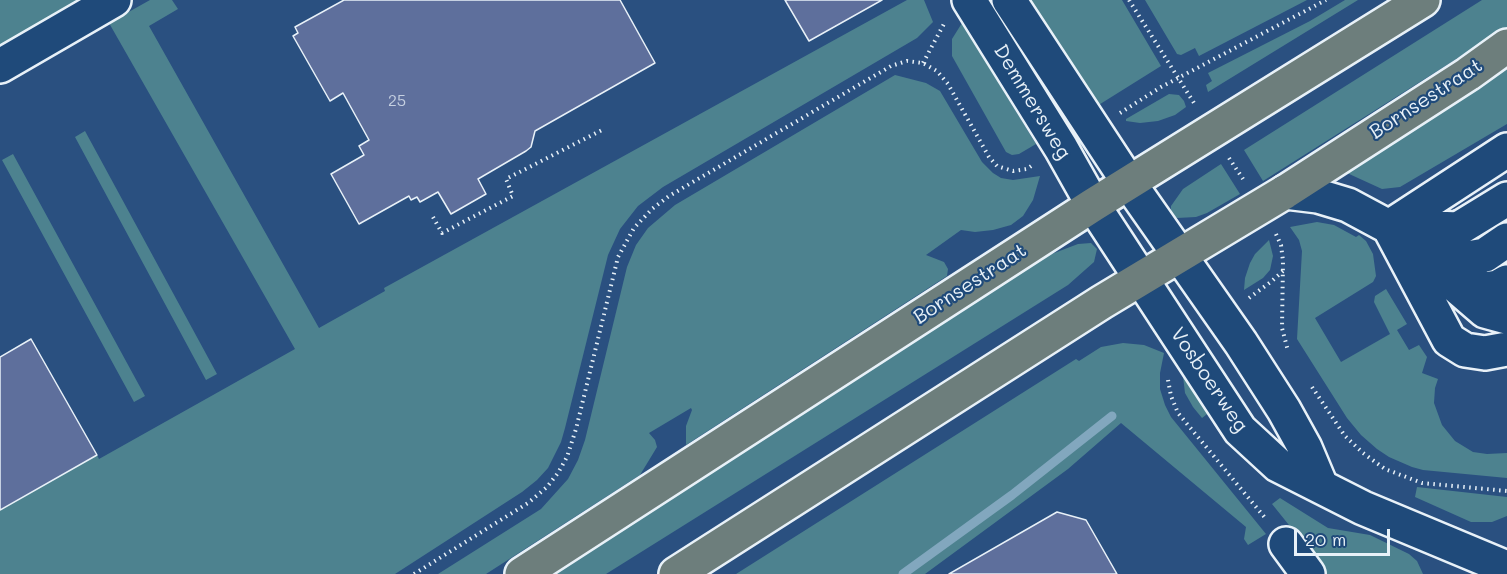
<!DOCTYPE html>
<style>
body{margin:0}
#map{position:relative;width:1507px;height:574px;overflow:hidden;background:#2a5080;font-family:Mali,sans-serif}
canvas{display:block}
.scale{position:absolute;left:1294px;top:529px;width:96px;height:27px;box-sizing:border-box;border:3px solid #e8f1f8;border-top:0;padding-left:8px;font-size:18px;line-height:21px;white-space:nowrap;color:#e8f1f8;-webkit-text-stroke:4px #1f4a7a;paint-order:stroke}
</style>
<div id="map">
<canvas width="1507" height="574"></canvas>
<div class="scale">20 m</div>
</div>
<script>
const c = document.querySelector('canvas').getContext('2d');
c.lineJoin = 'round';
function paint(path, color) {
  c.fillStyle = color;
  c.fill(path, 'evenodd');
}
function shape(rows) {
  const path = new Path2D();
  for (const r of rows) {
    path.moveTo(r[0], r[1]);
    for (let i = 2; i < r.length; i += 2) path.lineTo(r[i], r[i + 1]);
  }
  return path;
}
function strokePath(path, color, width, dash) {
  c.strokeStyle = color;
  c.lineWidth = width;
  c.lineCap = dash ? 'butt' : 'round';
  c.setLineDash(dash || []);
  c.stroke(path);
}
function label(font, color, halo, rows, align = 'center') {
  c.font = font + ' Mali,sans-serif';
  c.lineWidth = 4.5;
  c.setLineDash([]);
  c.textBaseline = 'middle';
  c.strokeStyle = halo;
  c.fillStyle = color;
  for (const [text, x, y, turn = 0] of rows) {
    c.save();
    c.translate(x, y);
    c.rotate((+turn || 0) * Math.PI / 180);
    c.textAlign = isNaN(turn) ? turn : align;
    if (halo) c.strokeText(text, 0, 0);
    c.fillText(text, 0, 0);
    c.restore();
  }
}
paint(shape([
 [0,0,87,0,0,49],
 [150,0,172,0,178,9,149,26,319,328,385,291,384,288,907,0,924,0,933,22,917,38,663,187,638,206,620,229,608,255,565,428,561,442,548,468,537,480,522,492,395,574,0,574,0,509,97,455,99,459,295,349,109,23],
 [1022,0,1122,0,1161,66,1097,106],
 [1145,0,1307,0,1199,56,1195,48,1181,55,1177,54],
 [1345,0,1358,0,1208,92,1206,85,1212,81,1208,73,1310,21],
 [1482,0,1507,0,1507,27,1263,181,1244,150],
 [962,23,1036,144,1019,154,1012,155,1006,152,952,56,952,39],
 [1507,67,1507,124,1400,187,1382,189,1347,173],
 [895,75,926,83,940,91,982,162,993,173,1001,178,1013,180,1040,176,1033,200,1023,216,1011,225,993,230,975,232,961,230,926,255,944,262,948,269,947,276,686,445,686,426,692,410,691,408,649,433,655,440,657,447,640,475,486,574,438,574,541,509,568,479,578,460,585,440,627,267,636,245,648,228,675,205],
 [1169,94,1179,95,1184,101,1186,107,1175,115,1158,121,1140,123,1126,121,1126,119],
 [85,131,217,374,206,380,75,137],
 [13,154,145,396,134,402,2,160],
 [1221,164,1240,194,1207,213,1196,217,1177,218,1173,215,1171,213,1171,206,1183,189],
 [1317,222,1334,225,1356,237,1359,235,1366,241,1373,254,1376,276,1373,282,1315,318,1341,362,1390,334,1374,302,1375,296,1386,289,1407,324,1397,330,1409,350,1419,345,1427,357,1422,373,1438,379,1435,388,1434,403,1442,425,1455,441,1473,452,1487,454,1507,453,1507,478,1423,470,1412,467,1389,457,1377,449,1361,435,1347,418,1297,339,1302,251,1299,240,1290,227],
 [1269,240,1273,256,1270,270,1263,278,1244,290,1245,278,1250,263,1255,254],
 [1091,243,1097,249,1094,262,1068,285,606,574,555,574,1049,255,1078,244],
 [1123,343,1144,345,1164,353,1160,373,1160,389,1165,405,1171,417,1266,534,1248,545,1244,539,1246,527,1121,423,1068,469,925,574,736,574,1076,359,1079,361,1101,347],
 [1182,368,1211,411,1202,418,1193,407,1185,393],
 [1417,487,1507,497,1507,516,1492,522,1471,522,1415,497],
 [1280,498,1328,528,1370,535,1409,554,1417,561,1423,574,1326,574,1314,551,1297,535,1272,504]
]), '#4d828f');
strokePath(shape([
 [903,574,1012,495,1112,416]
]), '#82a7be', 9);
const building = shape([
 [344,0,620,0,655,63,535,131,531,147,526,151,478,179,486,194,451,214,438,192,420,202,417,197,411,200,409,196,359,224,331,174,364,155,359,146,369,140,343,93,330,101,293,36,298,33,295,27,344,0],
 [785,0,882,0,809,41,785,0],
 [31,339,97,455,0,510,0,357,31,339],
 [1057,512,1086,520,1117,574,949,574,1057,512]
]);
paint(building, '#5e6f9c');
strokePath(building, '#e8f1f8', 1.5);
const minor = shape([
 [969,0,1061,148,1093,205,1240,430,1278,465,1363,508,1507,568],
 [1009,0,1129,183,1241,343,1284,410,1305,448,1321,486],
 [0,66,114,0],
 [1285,192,1318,196,1348,205,1389,227,1507,150],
 [1389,227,1449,340,1465,350,1485,353,1507,349],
 [1411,227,1458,229,1507,199],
 [1405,242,1485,311,1507,317],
 [1435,245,1468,258,1485,255,1507,240],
 [1455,271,1483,289,1498,287,1507,282],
 [1286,544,1308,574]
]);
const major = shape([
 [522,574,1093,205,1423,0],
 [676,574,1102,302,1285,192,1468,74,1507,46]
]);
strokePath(minor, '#e8f1f8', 38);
strokePath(major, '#e8f1f8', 38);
strokePath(shape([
 [1129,0,1194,103],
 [923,63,945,22],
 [1120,113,1161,87,1326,0],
 [1229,158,1243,179],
 [433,217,442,233,513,196,506,179,602,130],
 [1276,234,1281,245,1283,261,1282,328,1288,351],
 [1249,298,1272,281,1283,271],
 [1168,380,1171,396,1178,413,1266,519],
 [1312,387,1345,436,1363,453,1385,469,1422,483,1507,491],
 [414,574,528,503,547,487,558,473,567,457,576,429,618,257,634,228,652,209,669,196,891,66,907,61,923,63,937,71,948,84,989,157,997,166,1013,171,1027,169,1034,164]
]), '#e8f1f8', 4, [1.5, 4.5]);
strokePath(minor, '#1f4a7a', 33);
strokePath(major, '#6d7e7c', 33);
label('16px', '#c6d0e1', null, [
 ["25",397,101]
]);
label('20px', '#e8f1f8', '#1f4a7a', [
 ["Bornsestraat",1426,99,-33],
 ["Demmersweg",1032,102,59],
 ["Bornsestraat",970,284,-33],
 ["Vosboerweg",1209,380,56]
]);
</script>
